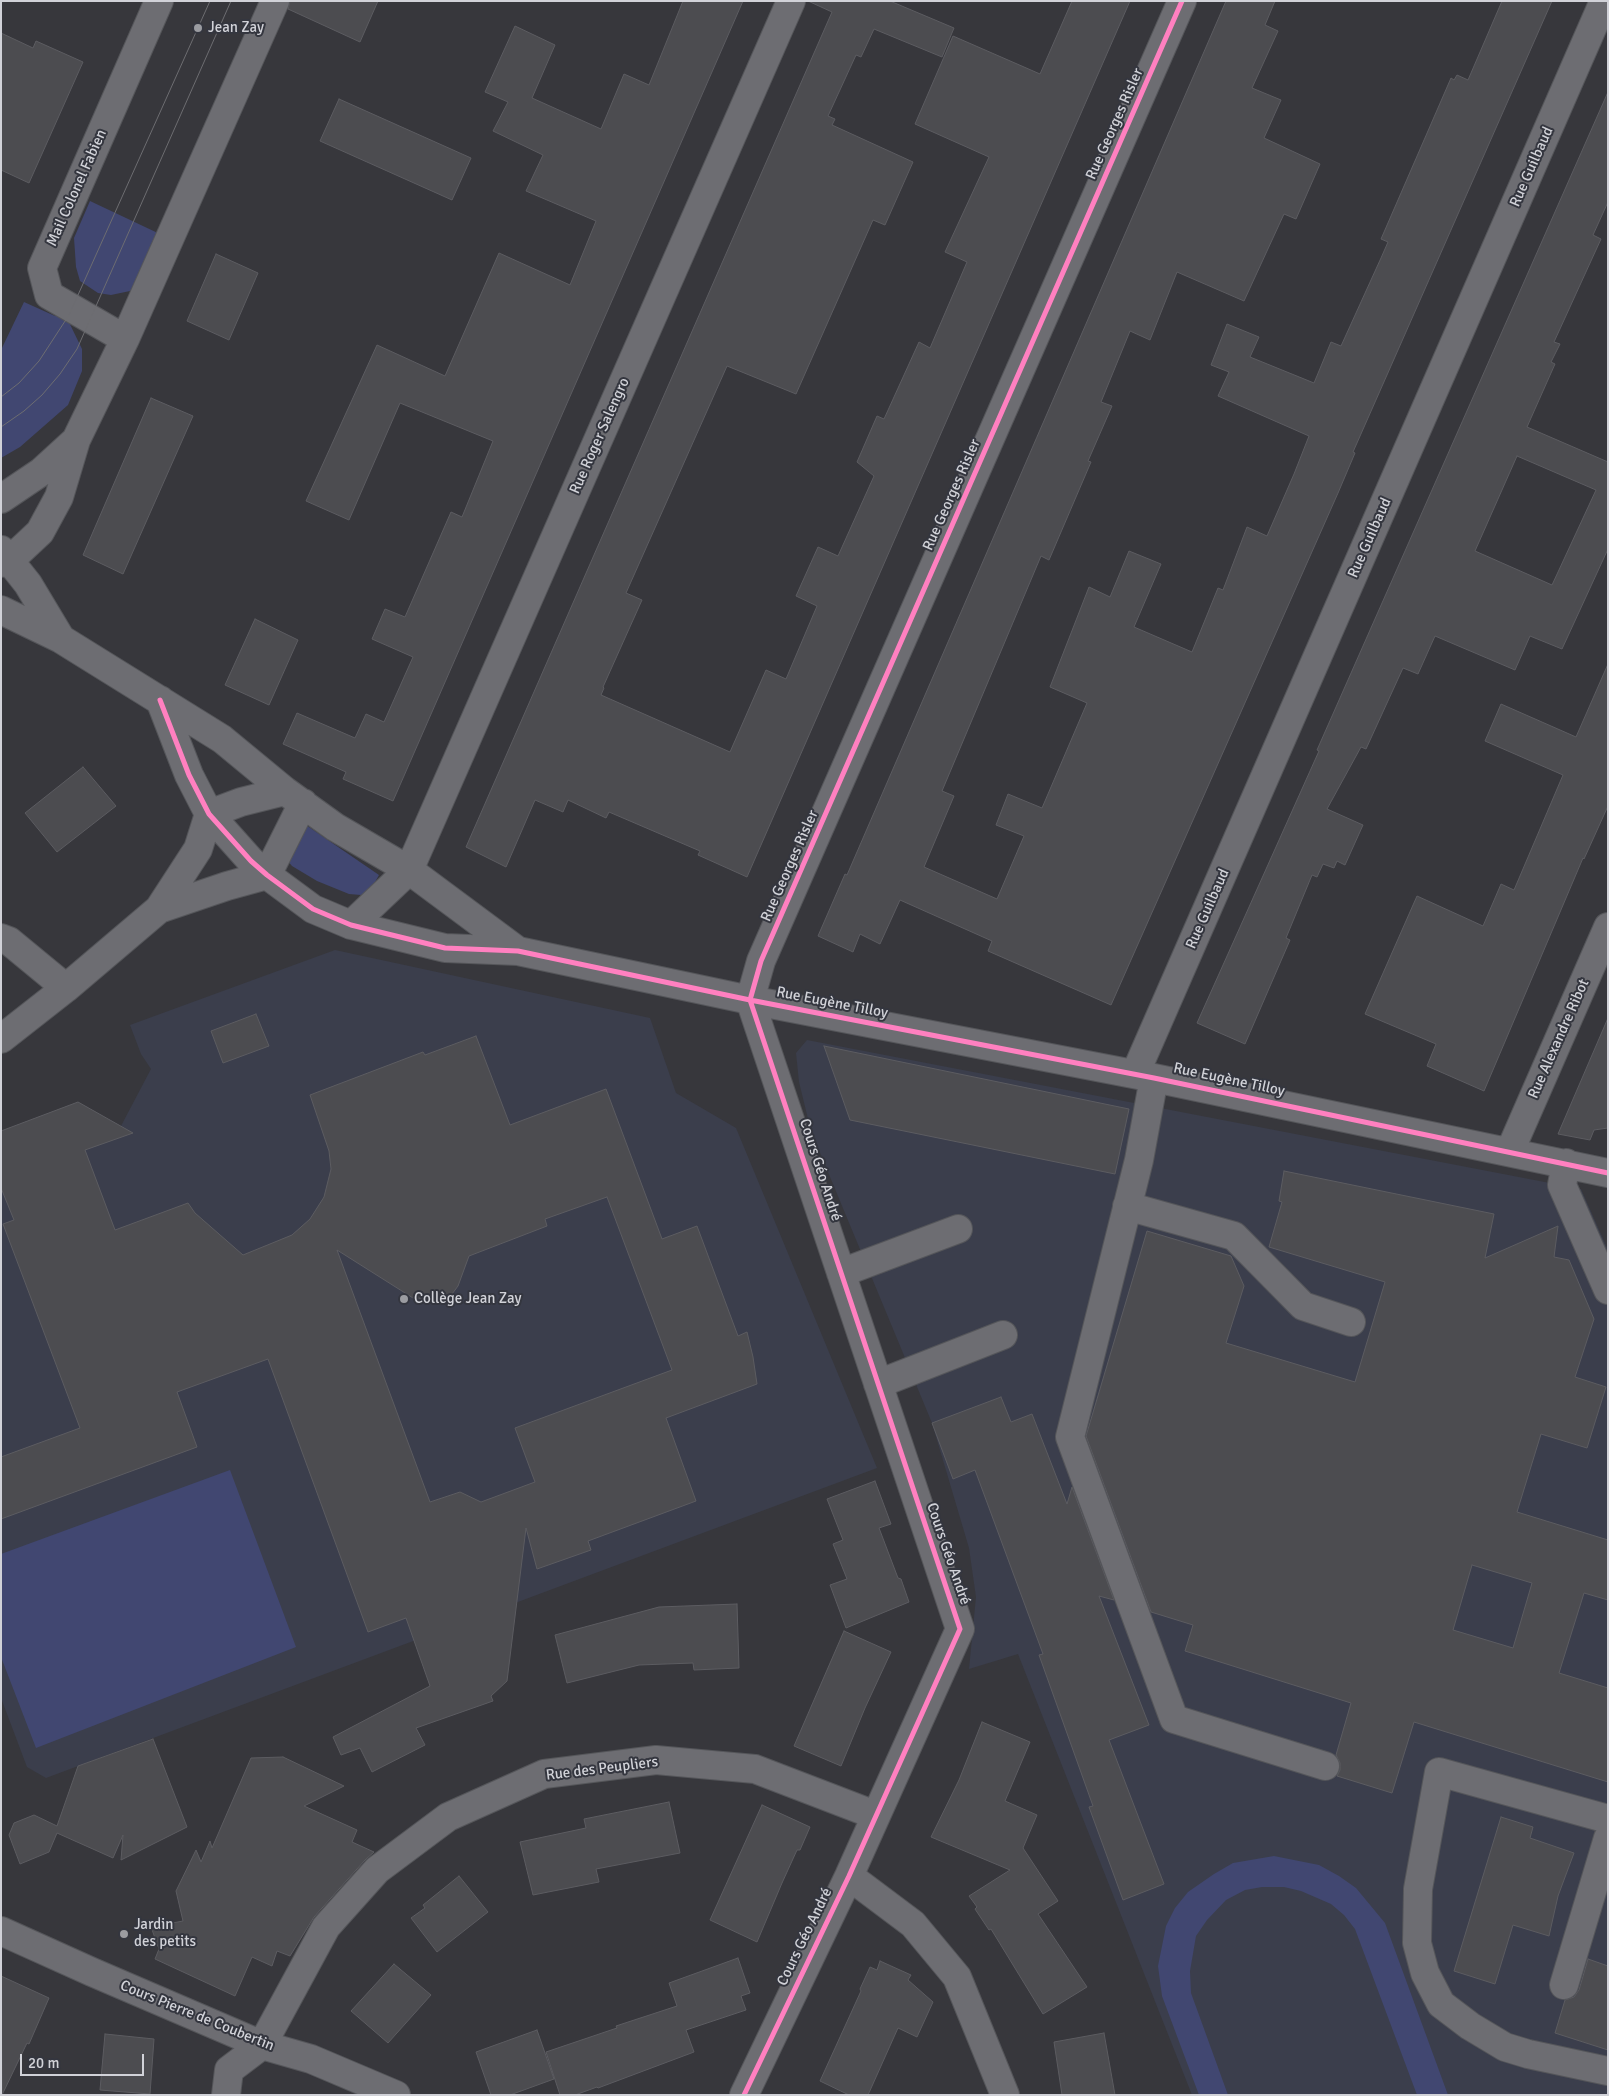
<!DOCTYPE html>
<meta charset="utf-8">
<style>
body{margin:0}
#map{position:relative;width:1609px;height:2096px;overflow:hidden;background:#37373c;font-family:Signika,sans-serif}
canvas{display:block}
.frame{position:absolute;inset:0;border:2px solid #d1d2d8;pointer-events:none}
.scale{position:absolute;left:20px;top:2054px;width:124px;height:22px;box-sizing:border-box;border:2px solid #d1d2d8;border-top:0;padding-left:6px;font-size:15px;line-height:18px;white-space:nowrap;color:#d1d2d8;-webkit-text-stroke:4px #34363f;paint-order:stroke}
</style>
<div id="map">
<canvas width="1609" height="2096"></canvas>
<div class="frame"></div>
<div class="scale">20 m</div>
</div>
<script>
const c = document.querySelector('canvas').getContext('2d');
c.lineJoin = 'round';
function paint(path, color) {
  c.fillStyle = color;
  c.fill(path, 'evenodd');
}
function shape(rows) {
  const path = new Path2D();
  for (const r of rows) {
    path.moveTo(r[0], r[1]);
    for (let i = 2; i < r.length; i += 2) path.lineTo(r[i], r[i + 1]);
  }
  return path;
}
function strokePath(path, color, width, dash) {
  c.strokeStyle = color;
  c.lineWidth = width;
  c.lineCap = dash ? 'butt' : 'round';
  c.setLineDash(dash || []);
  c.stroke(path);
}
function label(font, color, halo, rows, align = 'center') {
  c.font = font + ' Signika,sans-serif';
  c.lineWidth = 4;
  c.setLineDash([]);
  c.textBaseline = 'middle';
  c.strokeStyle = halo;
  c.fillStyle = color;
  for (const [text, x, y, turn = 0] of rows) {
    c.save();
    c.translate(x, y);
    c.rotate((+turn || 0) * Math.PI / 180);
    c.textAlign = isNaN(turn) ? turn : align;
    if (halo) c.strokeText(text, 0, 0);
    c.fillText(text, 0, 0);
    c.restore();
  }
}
paint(shape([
 [335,950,650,1018,676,1093,736,1128,877,1468,46,1778,27,1767,1,1698,1,1131,78,1102,121,1126,151,1069,141,1054,130,1025],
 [807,1040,1581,1189,1608,1250,1608,2095,1192,2095,1018,1654,969,1669,976,1597,969,1548,932,1423,811,1131,799,1082,796,1053]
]), '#3b3e4c');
paint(shape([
 [90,201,162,235,138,286,130,291,111,295,98,293,80,281,76,267,74,238],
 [24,302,55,316,60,307,64,312,82,349,82,371,68,405,20,447,1,458,1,350],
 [303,823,379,875,370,891,361,895,349,894,317,881,292,866,287,860],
 [230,1470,296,1647,36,1748,1,1657,1,1554],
 [1274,1856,1319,1865,1339,1876,1356,1888,1385,1923,1448,2095,1417,2095,1355,1929,1344,1915,1331,1904,1301,1891,1284,1887,1262,1887,1245,1890,1226,1900,1207,1920,1196,1936,1190,1971,1191,1993,1228,2095,1199,2095,1162,1996,1158,1966,1166,1926,1175,1908,1188,1892,1214,1874,1233,1863]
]), '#414771');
const building = shape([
 [290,1,378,1,360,42,288,9,290,1],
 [683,1,743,1,393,801,343,779,346,772,283,744,297,713,355,738,366,714,384,722,413,657,372,639,385,609,405,617,451,512,462,517,493,441,400,403,349,520,306,501,377,345,445,376,499,253,570,285,596,221,526,191,543,155,493,131,508,102,485,92,515,26,555,45,532,98,601,129,624,74,649,85,683,1],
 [808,1,890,1,954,28,942,57,874,29,861,57,856,55,828,116,835,119,832,125,913,162,885,225,873,220,796,394,727,366,626,593,642,600,603,687,604,688,601,695,730,752,766,670,786,679,817,606,796,596,818,547,838,556,874,476,857,462,877,416,884,419,919,342,930,348,967,262,945,252,989,157,915,124,953,36,1040,74,1072,1,1130,1,747,877,698,855,700,851,609,812,606,818,568,800,563,812,535,800,506,867,466,847,832,12,808,1],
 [1226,1,1275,1,1265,25,1278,31,1252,88,1281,100,1264,138,1320,164,1296,219,1284,214,1244,301,1177,272,1150,340,1130,331,1101,402,1112,406,1088,461,1091,462,1049,560,1041,556,942,791,954,796,924,867,997,899,1024,836,996,825,1008,794,1042,808,1087,703,1050,687,1089,587,1110,597,1129,551,1161,564,1134,627,1192,652,1218,588,1223,590,1247,527,1267,536,1294,474,1309,436,1218,396,1229,372,1211,365,1227,324,1259,337,1250,357,1314,383,1331,342,1341,346,1381,258,1388,242,1381,239,1451,78,1454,80,1457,75,1468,80,1502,1,1552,1,1353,452,1355,453,1338,493,1111,1005,988,951,992,941,900,900,880,944,860,934,853,952,818,936,845,874,847,875,1226,1],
 [1,33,33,48,36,41,83,62,29,183,1,170,1,33],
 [1608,92,1608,202,1593,235,1601,239,1554,342,1560,344,1551,362,1555,364,1527,427,1608,462,1608,549,1562,649,1530,636,1515,670,1435,636,1418,674,1403,668,1366,749,1361,747,1327,809,1363,825,1345,865,1337,861,1334,868,1323,864,1317,877,1312,875,1286,938,1290,940,1245,1044,1197,1023,1319,751,1317,750,1608,92],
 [1517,456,1596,490,1552,585,1475,551,1517,456],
 [339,99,471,158,452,200,320,141,339,99],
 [216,254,258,273,229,340,187,321,216,254],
 [151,398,193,416,123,574,83,555,151,398],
 [255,619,298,640,269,705,225,685,255,619],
 [1608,664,1608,806,1584,859,1583,858,1484,1091,1427,1066,1436,1044,1365,1014,1417,896,1483,926,1501,884,1514,890,1563,775,1485,741,1501,704,1576,737,1608,664],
 [83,767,116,806,57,852,25,813,83,767],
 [256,1014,269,1046,223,1063,211,1031,256,1014],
 [1608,1018,1608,1128,1594,1130,1590,1140,1558,1134,1608,1018],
 [476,1036,510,1125,606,1089,662,1239,697,1226,738,1336,747,1332,753,1357,757,1384,666,1418,696,1501,588,1541,591,1550,537,1569,526,1528,507,1681,491,1696,493,1701,416,1728,425,1745,372,1772,360,1748,341,1755,333,1737,430,1686,406,1618,368,1632,268,1359,177,1392,197,1447,1,1519,1,1457,80,1428,3,1224,14,1220,1,1188,1,1131,78,1102,133,1133,85,1150,115,1230,188,1203,195,1213,243,1255,292,1235,310,1219,324,1197,331,1169,329,1151,310,1095,423,1052,425,1055,476,1036],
 [607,1197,672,1370,515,1428,535,1482,481,1502,460,1492,430,1502,337,1250,413,1298,438,1299,452,1294,458,1286,469,1256,547,1226,545,1219,607,1197],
 [824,1046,1129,1109,1115,1174,850,1120,824,1046],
 [1284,1171,1494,1214,1485,1258,1558,1226,1554,1257,1569,1260,1594,1319,1575,1377,1606,1387,1587,1448,1541,1434,1517,1512,1608,1540,1608,1600,1584,1593,1559,1673,1608,1688,1608,1782,1414,1722,1392,1793,1337,1776,1340,1770,1340,1763,1336,1755,1351,1703,1185,1651,1193,1625,1151,1612,1086,1436,1147,1231,1231,1256,1244,1286,1226,1343,1355,1382,1385,1282,1269,1247,1282,1202,1279,1201,1284,1171],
 [1472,1565,1532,1583,1513,1648,1453,1630,1472,1565],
 [1001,1397,1011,1422,1032,1414,1067,1504,1072,1487,1114,1600,1099,1596,1149,1725,1109,1740,1164,1884,1123,1900,1089,1807,1093,1806,1039,1655,1043,1654,975,1470,953,1479,932,1423,1001,1397],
 [875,1481,891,1524,879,1528,898,1578,901,1579,909,1602,846,1628,830,1585,847,1579,833,1544,843,1540,827,1499,875,1481],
 [737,1604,739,1668,694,1670,693,1663,639,1665,567,1683,555,1635,659,1607,737,1604],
 [844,1631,891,1652,865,1708,841,1766,794,1746,844,1631],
 [982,1722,1030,1742,1005,1801,1037,1815,1023,1848,1058,1901,1038,1914,1087,1987,1043,2014,991,1929,989,1930,975,1909,977,1907,969,1896,1010,1870,931,1837,959,1780,982,1722],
 [153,1739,187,1827,121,1860,123,1835,113,1858,57,1833,49,1852,20,1864,9,1835,14,1823,34,1815,57,1826,78,1766,153,1739],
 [283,1757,344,1786,304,1806,357,1830,352,1842,374,1852,365,1860,314,1917,290,1956,277,1951,272,1966,252,1957,235,1996,155,1959,159,1949,151,1927,183,1921,176,1891,196,1850,201,1862,210,1841,212,1848,251,1758,283,1757],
 [669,1802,680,1853,596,1869,599,1882,533,1895,520,1842,586,1828,584,1819,669,1802],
 [762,1805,810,1827,800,1850,797,1850,782,1883,757,1942,710,1920,762,1805],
 [1501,1817,1533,1827,1530,1838,1574,1853,1558,1896,1549,1936,1513,1925,1495,1984,1454,1971,1501,1817],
 [459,1876,488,1912,437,1952,411,1918,425,1908,423,1905,459,1876],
 [738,1958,750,1993,741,1996,746,2010,686,2030,694,2052,598,2088,597,2087,575,2095,560,2095,546,2052,617,2028,616,2026,677,2006,669,1983,738,1958],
 [1588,1959,1608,1966,1608,2050,1555,2033,1565,2000,1574,1997,1579,1990,1588,1959],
 [880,1961,911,1975,908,1980,933,2002,917,2037,898,2028,868,2095,849,2095,820,2081,861,1991,860,1989,870,1967,877,1970,880,1961],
 [394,1964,431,1995,388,2043,351,2011,394,1964],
 [1,1976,49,1998,29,2044,27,2043,2,2095,1,1976],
 [537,2030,554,2079,510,2095,491,2095,476,2052,537,2030],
 [1104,2033,1115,2095,1062,2095,1054,2042,1104,2033],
 [105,2034,154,2039,150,2094,100,2090,105,2034]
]);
paint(building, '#4c4c50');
strokePath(building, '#5c5c61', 1);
const minor = shape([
 [125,339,49,295,42,268,159,1],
 [1,499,41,472,76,440],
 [1,550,28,584,61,639],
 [1,563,9,561,40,532,59,497,76,440,125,339,275,1],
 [1,610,61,639,222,739,285,791,335,827,409,870,518,951],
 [160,700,189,775,209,814,251,861,267,875,313,909,351,925,445,948,518,951,750,1000,1154,1078,1608,1173],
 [209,814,241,802,285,791],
 [267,875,303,803],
 [159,909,227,886,267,875],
 [351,925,409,870,791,1],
 [1,938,9,941,66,988],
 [1,1039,66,988,159,909,198,849,209,814],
 [1135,1074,1604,1],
 [1154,1078,1139,1160,1070,1437,1174,1719,1325,1766],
 [1510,1151,1608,927],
 [1566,1163,1562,1185,1608,1290],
 [1127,1206,1234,1236,1303,1306,1351,1322],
 [841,1273,958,1229],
 [878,1384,1003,1335],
 [1608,1819,1439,1772,1418,1889,1417,1943,1425,1973,1441,2004,1470,2026,1505,2047,1528,2054,1608,2071],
 [849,1876,913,1924,957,1977,1005,2095],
 [1,1931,92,1972,262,2045,311,2059,396,2095],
 [1564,1985,1608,1838],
 [226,2095,229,2070,262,2045,326,1927,377,1870,448,1817,544,1774,656,1760,755,1769,875,1815],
 [744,2095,849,1876,960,1629,750,1000,761,961,1182,1]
]);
strokePath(minor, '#55565a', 30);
strokePath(minor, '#6d6d72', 28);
strokePath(shape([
 [1,397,19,383,39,361,69,315,210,1],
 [1,427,24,411,42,395,60,374,77,349,231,1]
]), '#6d6d71', 1);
strokePath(shape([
 [160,700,189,775,209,814,251,861,267,875,313,909,351,925,445,948,518,951,750,1000,1154,1078,1608,1173],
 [744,2095,849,1876,960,1629,750,1000,761,961,1182,1]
]), '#ff80c0', 5);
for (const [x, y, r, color] of [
 [198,28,5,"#9b9ca1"],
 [404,1299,5,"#9b9ca1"],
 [124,1934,5,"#9b9ca1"]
]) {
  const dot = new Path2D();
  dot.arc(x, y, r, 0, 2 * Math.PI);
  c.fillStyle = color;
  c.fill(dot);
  strokePath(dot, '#34363f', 2);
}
label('15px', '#d1d2d8', '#34363f', [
 ["Jean Zay",208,28],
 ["Collège Jean Zay",414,1299],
 ["Jardin",134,1925],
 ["des petits",134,1942]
], 'left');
label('15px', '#d1d2d8', '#34363f', [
 ["Rue Georges Risler",1115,124,-66],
 ["Rue Guilbaud",1532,167,-66],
 ["Mail Colonel Fabien",77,188,-66],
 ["Rue Roger Salengro",600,436,-66],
 ["Rue Georges Risler",952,495,-66],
 ["Rue Guilbaud",1370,538,-66],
 ["Rue Georges Risler",790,866,-66],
 ["Rue Guilbaud",1208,909,-66],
 ["Rue Eugène Tilloy",832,1003,11],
 ["Rue Alexandre Ribot",1559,1039,-66],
 ["Rue Eugène Tilloy",1229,1080,12],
 ["Cours Géo André",820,1170,72],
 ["Cours Géo André",948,1554,71],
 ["Rue des Peupliers",602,1769,-7],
 ["Cours Géo André",805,1937,-64],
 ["Cours Pierre de Coubertin",197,2016,22]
]);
</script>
